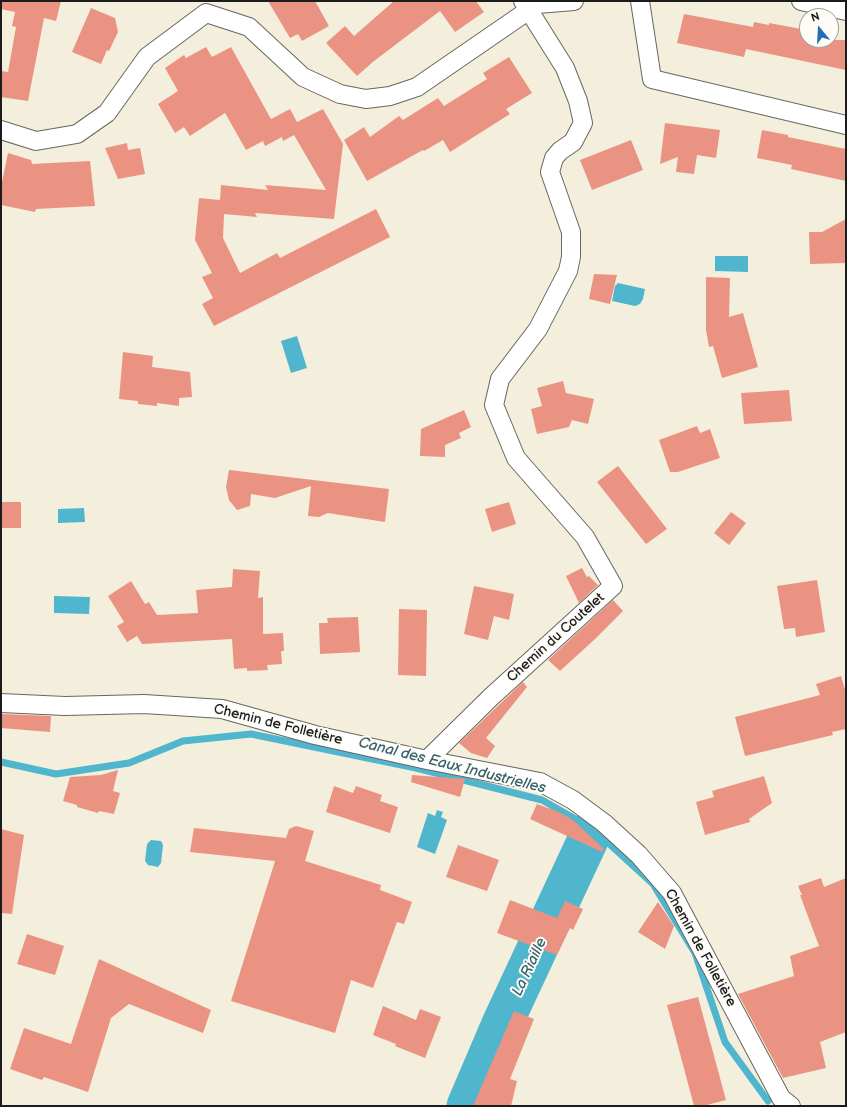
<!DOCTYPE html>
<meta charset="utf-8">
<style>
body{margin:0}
#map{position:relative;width:847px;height:1107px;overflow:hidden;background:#f4efdc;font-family:"Balsamiq Sans",sans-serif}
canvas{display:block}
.frame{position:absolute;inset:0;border:2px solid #1c1c1c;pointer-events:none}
.north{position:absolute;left:799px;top:8px;width:40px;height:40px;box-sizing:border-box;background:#fdfcf7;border:1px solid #a3a29f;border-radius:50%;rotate:342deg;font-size:11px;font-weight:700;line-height:16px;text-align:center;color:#1c1c1c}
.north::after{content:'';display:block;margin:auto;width:14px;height:18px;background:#1f6fb2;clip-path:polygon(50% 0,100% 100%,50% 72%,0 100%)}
</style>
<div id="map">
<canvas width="847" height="1107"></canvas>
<div class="frame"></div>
<div class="north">N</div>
</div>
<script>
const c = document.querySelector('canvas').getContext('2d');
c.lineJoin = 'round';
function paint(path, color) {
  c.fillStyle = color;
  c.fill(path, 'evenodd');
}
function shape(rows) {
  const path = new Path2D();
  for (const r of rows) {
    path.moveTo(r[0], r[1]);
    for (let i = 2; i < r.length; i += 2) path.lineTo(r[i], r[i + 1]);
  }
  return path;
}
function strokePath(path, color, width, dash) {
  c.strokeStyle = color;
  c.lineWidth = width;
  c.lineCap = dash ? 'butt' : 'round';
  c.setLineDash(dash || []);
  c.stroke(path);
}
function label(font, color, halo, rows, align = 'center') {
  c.font = font + ' "Balsamiq Sans",sans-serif';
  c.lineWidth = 4;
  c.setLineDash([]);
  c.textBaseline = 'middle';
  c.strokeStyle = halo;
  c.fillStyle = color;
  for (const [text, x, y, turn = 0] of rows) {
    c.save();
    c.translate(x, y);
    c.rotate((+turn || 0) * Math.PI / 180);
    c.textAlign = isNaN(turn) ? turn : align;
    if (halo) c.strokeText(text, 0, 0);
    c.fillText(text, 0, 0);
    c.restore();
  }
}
paint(shape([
 [715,256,748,256,748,272,715,271],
 [618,283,645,289,643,299,640,304,635,306,612,301,615,286],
 [297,336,307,368,291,373,281,341],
 [84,508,85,522,58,523,58,509],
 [54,596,90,597,89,614,54,613],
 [437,810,443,812,441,817,447,820,435,854,417,847,428,813,435,816],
 [151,840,161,841,163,845,161,863,158,867,148,865,145,861,147,844]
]), '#4fb6cd');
strokePath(shape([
 [1,762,56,774,129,763,183,741,251,734,416,768,542,800,593,829,653,884,695,953,725,1042,768,1101]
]), '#4fb6cd', 7);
strokePath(shape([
 [467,1106,502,1024,593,829]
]), '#4fb6cd', 41);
paint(shape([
 [2,1,61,1,56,21,44,18,28,101,1,97,1,71,8,72,16,27,12,26,15,12,1,9],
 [268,1,315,1,329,26,302,41,298,34,290,38],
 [394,1,476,1,484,12,455,32,440,11,374,61,357,76,326,43,345,26,354,36],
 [91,8,115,18,118,32,109,51,107,50,101,64,72,52],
 [684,14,753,27,754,22,769,25,769,23,807,30,807,40,846,40,846,70,746,49,744,57,677,43],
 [206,47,212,57,231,47,271,119,290,109,297,122,323,109,343,144,334,219,255,213,257,217,224,214,223,238,240,273,277,253,280,258,376,209,390,237,214,326,202,304,213,298,202,277,212,273,195,240,199,198,220,200,221,185,268,190,265,185,326,190,294,135,283,141,282,137,265,146,263,141,246,150,225,113,190,136,184,127,175,133,158,104,178,91,165,68,184,55,186,58],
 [509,57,532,93,506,109,510,114,450,152,443,140,424,151,423,150,367,181,344,140,364,127,370,137,399,116,403,120,438,98,444,106,487,79,483,73],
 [665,123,720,130,716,158,697,155,694,174,676,172,678,157,660,164],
 [762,130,788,135,788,137,846,149,846,181,791,169,792,165,757,158],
 [631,140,643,170,592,190,580,160],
 [127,143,128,150,140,148,145,174,118,179,105,148],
 [8,153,31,160,32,164,90,161,95,206,36,209,35,212,1,205,1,187],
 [846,219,846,263,810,264,809,232,822,232],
 [594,274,617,275,610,304,589,299],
 [706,277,730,278,729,317,743,313,758,367,722,378,713,346,709,347,706,330],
 [123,352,153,356,152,367,190,372,192,397,179,398,179,406,157,403,157,406,138,404,138,401,119,399],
 [563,381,566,393,594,399,588,424,572,420,569,427,537,434,531,409,542,406,537,388],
 [789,390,792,421,744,424,741,393],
 [464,410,471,427,459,433,461,438,445,445,445,457,420,456,421,429],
 [697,426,700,433,710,429,720,458,678,472,670,472,659,440],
 [618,466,667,529,646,544,597,482],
 [229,470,389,489,385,522,328,513,319,517,308,516,311,486,275,498,251,494,250,506,237,510,229,500,226,487],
 [1,502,21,502,21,528,1,528],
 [509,502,516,524,492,532,485,509],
 [731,512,746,523,729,545,714,533],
 [582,568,587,577,589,576,598,585,579,603,566,576],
 [233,569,260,571,258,598,263,597,263,634,283,633,284,651,281,651,282,664,267,665,268,670,247,671,247,668,234,669,232,639,142,644,137,636,127,642,117,626,124,622,108,596,131,581,145,604,149,602,157,615,198,613,196,590,232,587],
 [817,580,825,632,796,637,795,628,784,629,777,586],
 [474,586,514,594,509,620,494,616,488,640,464,634],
 [613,600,623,611,595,639,560,671,548,660],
 [399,609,427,610,426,676,398,675],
 [358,617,360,652,320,654,319,623,328,623,327,618],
 [841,676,846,693,846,729,832,732,833,735,745,756,735,717,820,695,816,684],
 [523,682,527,687,486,738,495,746,487,758,471,753,459,743],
 [1,714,51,716,50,732,1,728],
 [118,770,113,791,120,793,114,814,99,811,98,813,77,807,77,805,63,801,70,777,101,775],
 [412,775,465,779,460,797,411,782],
 [764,776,772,803,749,819,750,822,705,835,696,802,714,797,712,791],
 [334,786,353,793,356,786,382,795,380,801,398,807,390,833,326,812],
 [537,804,559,812,573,820,604,849,602,852,530,819],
 [296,826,314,831,305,861,381,885,380,890,412,902,404,924,397,922,373,988,351,980,335,1033,231,1001,275,861,190,852,194,828,286,838,289,829],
 [1,829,24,835,12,914,1,913],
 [458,845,499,860,487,891,446,877],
 [821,878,824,887,846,878,846,1032,820,1042,826,1068,783,1078,738,994,794,976,790,956,819,946,800,895,802,895,798,886],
 [510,900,557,918,565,901,583,909,573,930,570,928,557,955,497,933],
 [658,902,674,926,665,949,638,932],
 [27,934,64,946,55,975,17,964],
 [99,959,211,1010,203,1033,129,1004,111,1018,88,1092,44,1077,42,1080,10,1069,24,1028,71,1044],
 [698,997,726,1100,703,1106,694,1106,667,1005],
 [383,1006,416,1020,420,1009,441,1017,425,1058,395,1046,396,1044,373,1035],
 [514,1011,534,1019,510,1079,517,1081,511,1106,473,1106]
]), '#ea9383');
const street = shape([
 [529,1,537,4,574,1],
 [640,1,652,79,846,125],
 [801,1,846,11],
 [1,130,36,141,77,134,107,113,147,57,206,13,249,27,303,77,340,94,366,99,390,96,417,87,529,10],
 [1,703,65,706,144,704,222,709,315,735,427,760,540,782,573,800,604,823,639,855,672,893,781,1098,791,1106],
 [427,760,491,697,613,586,585,537,516,458,494,405,500,379,538,329,568,271,571,257,571,232,550,172,554,158,560,151,573,142,583,123,578,101,565,68,523,1]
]);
strokePath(street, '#68665f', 20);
strokePath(street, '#fff', 18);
label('14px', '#1c1c1c', '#fdfcf7', [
 ["Chemin du Coutelet",556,638,-42],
 ["Chemin de Folletière",278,725,14],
 ["Chemin de Folletière",700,948,61]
]);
label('italic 15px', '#33616c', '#fdfcf7', [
 ["Canal des Eaux Industrielles",452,766,14],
 ["La Riaille",530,967,-65]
]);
</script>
